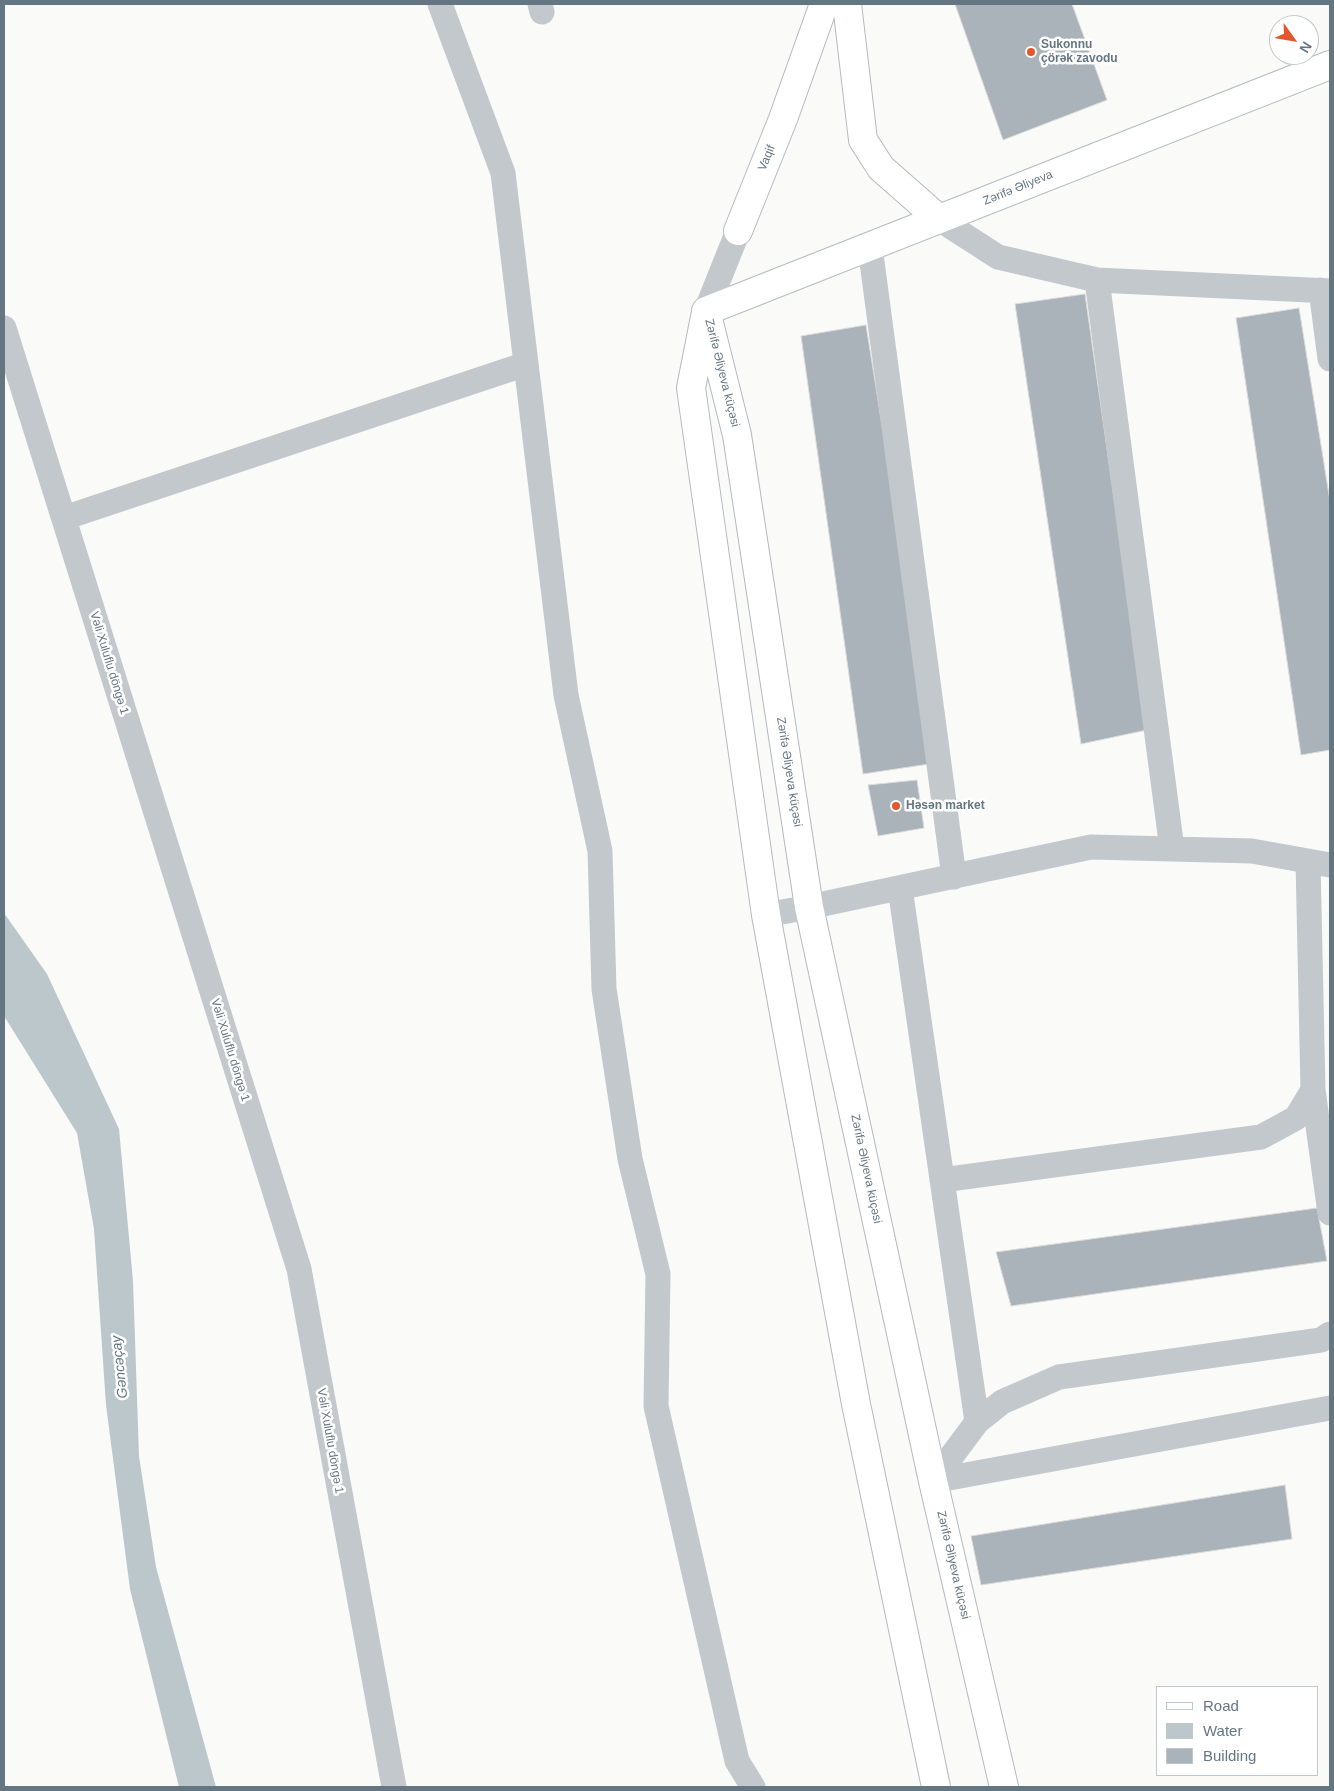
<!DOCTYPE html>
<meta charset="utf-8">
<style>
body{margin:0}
#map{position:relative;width:1334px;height:1791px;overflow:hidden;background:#fafaf8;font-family:Helvetica,sans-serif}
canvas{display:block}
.frame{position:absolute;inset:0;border:5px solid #657683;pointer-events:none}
.legend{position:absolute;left:1156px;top:1686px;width:162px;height:90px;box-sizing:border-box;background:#fff;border:1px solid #c1c8cd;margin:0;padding:6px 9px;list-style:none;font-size:15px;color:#657683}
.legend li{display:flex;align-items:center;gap:10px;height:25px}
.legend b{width:25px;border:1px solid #c1c8cd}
.north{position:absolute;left:1269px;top:15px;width:50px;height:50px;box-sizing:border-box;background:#fff;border:1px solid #c1c8cd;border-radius:50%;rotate:122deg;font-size:14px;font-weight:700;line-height:20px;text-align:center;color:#657683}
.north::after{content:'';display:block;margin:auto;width:18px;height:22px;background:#e4572e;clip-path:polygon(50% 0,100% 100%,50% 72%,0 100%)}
</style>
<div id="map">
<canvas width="1334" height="1791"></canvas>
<div class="frame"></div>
<ul class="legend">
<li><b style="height:6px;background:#fff"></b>Road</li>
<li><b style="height:14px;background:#bbc7cb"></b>Water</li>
<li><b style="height:14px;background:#aab3b9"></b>Building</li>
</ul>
<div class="north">N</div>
</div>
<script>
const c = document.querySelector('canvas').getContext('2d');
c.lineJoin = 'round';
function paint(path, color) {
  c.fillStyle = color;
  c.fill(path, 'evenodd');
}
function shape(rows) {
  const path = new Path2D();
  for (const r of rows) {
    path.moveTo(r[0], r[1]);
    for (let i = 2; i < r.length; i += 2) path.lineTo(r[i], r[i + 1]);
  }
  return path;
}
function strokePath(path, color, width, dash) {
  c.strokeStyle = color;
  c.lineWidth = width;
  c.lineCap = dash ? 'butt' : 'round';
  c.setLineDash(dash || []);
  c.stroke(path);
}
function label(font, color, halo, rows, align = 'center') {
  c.font = font + ' Helvetica,sans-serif';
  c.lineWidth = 5;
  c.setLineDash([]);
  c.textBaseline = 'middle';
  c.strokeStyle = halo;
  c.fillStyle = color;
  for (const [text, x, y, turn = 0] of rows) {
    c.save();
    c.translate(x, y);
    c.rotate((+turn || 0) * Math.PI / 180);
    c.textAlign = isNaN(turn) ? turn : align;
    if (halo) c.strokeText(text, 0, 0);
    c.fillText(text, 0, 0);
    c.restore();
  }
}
paint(shape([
 [4,913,47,974,119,1129,133,1281,139,1456,156,1567,216,1787,179,1787,130,1589,106,1405,94,1229,77,1133,4,1016]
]), '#bbc7cb');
const building = shape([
 [955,4,1072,4,1107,100,1003,140,955,4],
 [1085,294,1147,730,1081,744,1015,304,1085,294],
 [1299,308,1330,501,1330,750,1301,755,1236,318,1299,308],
 [866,325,936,763,863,774,801,336,866,325],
 [917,780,924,828,878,836,868,785,917,780],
 [1317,1208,1327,1261,1011,1306,996,1252,1317,1208],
 [1285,1485,1292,1539,981,1585,971,1536,1285,1485]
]);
paint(building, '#aab3b9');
strokePath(building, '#dcdcda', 1);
const secondary = shape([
 [847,4,863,140,881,168,939,219],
 [738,231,783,119,824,4],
 [706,311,737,435,809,907,933,1481,1004,1787],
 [706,311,1330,65],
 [705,317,691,388,766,915,856,1404,936,1787]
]);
strokePath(secondary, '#b3babf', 30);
strokePath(shape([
 [440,4,503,173,566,695,600,851,604,989,630,1159,658,1274,656,1406,737,1761,753,1787],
 [540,4,542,12],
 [939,219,998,257,1097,280,1330,291],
 [870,247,954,877],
 [1097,280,1172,849],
 [1321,290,1330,359],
 [706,311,738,231],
 [4,328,299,1269,394,1787],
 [64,518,526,364],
 [900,888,977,1422],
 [766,915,809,907,1091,847,1252,851,1330,865],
 [1313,1090,1330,1213],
 [942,1180,1261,1137,1296,1118,1313,1090,1308,861],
 [933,1481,977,1422,1002,1402,1059,1377,1321,1340,1330,1334],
 [933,1481,1330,1408]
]), '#c3c8cc', 25);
strokePath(secondary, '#fff', 28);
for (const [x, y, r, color] of [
 [1031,52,5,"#e4572e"],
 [896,806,5,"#e4572e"]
]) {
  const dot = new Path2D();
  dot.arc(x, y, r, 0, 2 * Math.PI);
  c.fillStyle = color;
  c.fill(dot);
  strokePath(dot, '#fff', 2);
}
label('bold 12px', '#657683', '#fff', [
 ["Sukonnu",1041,45],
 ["çörək zavodu",1041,59],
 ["Həsən market",906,806]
], 'left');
label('12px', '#657683', '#fff', [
 ["Vaqif",767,158,-68],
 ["Zərifə Əliyeva",1018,188,-22],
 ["Zərifə Əliyeva küçəsi",722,373,76],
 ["Vəli Xuluflu döngə 1",109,663,73],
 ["Zərifə Əliyeva küçəsi",789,772,81],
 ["Vəli Xuluflu döngə 1",230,1050,73],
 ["Zərifə Əliyeva küçəsi",866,1169,78],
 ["Vəli Xuluflu döngə 1",330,1441,80],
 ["Zərifə Əliyeva küçəsi",953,1565,77]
]);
label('italic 14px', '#60757c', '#fff', [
 ["Gəncəçay",120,1367,-96]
]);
</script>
